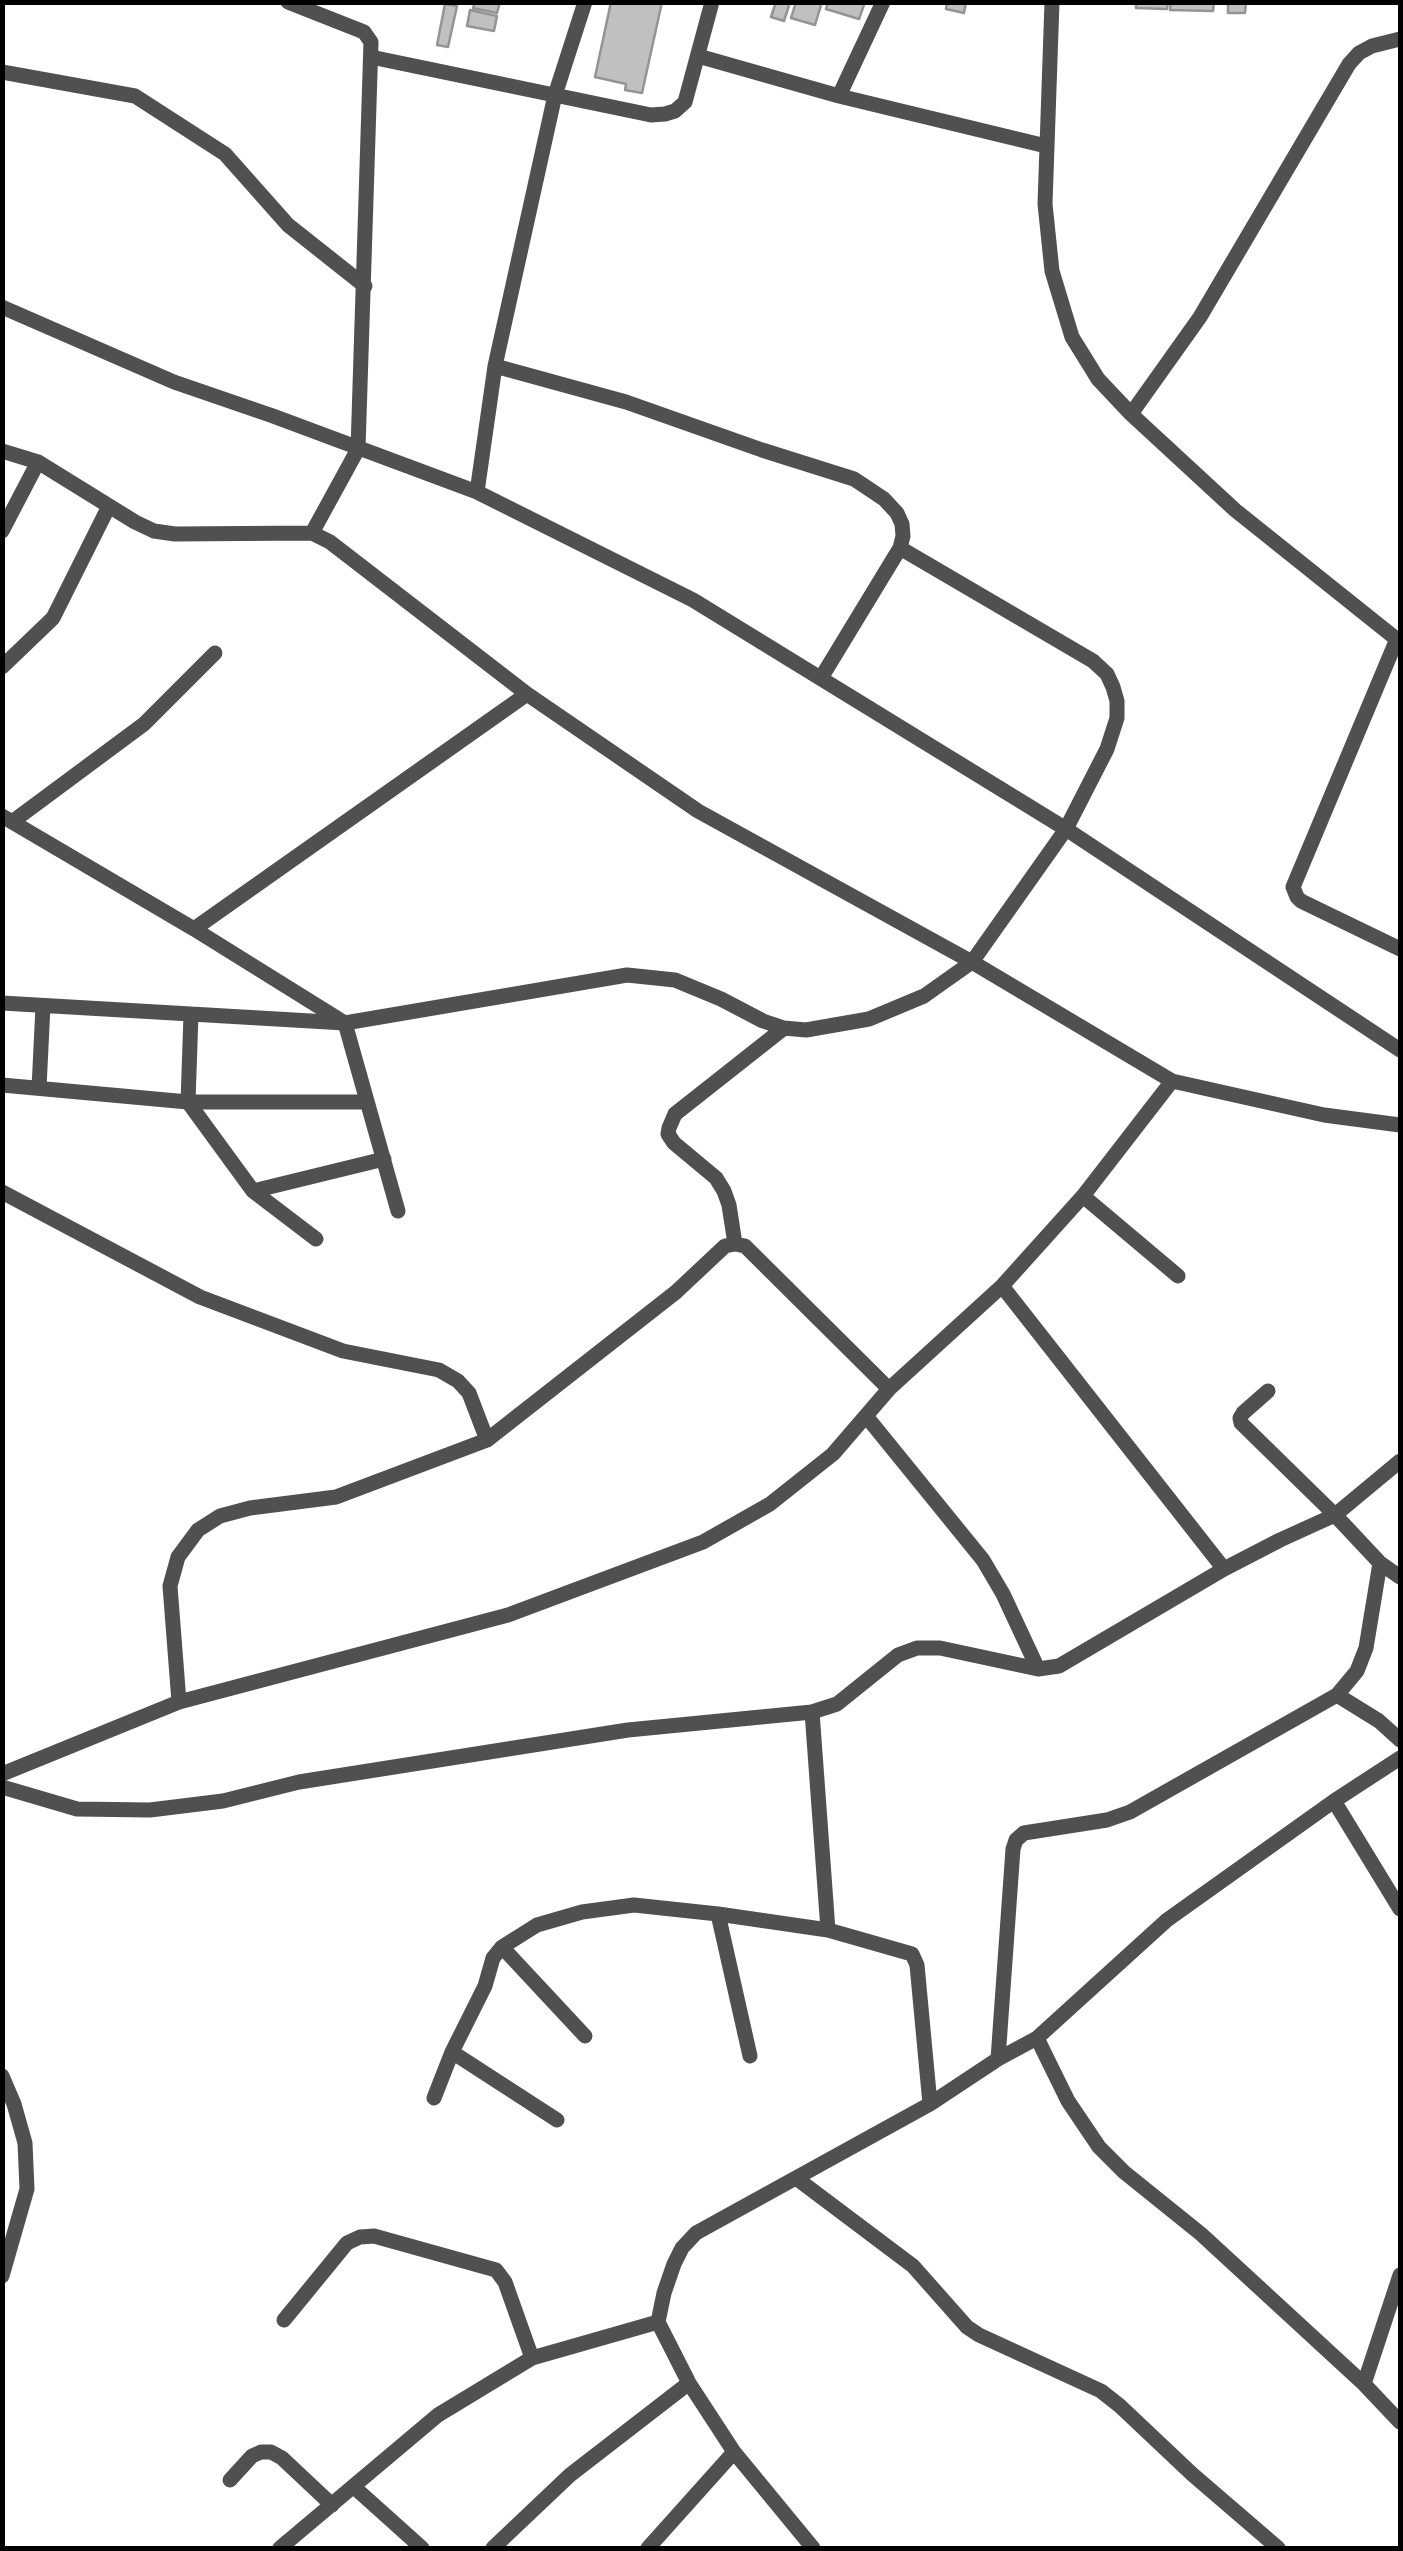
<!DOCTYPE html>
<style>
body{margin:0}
#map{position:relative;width:1403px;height:2551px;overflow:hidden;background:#fff;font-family:Poppins,sans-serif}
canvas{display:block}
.frame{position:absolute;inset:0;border:5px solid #000;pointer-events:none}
</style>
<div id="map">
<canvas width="1403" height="2551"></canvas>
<div class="frame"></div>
</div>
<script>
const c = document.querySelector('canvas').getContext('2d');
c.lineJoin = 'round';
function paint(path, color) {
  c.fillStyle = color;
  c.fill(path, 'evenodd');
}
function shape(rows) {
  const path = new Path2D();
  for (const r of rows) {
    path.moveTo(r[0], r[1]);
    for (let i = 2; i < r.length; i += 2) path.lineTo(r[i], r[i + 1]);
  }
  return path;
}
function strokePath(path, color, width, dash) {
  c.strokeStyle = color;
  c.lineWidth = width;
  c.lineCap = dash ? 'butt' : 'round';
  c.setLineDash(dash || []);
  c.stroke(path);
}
const building = shape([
 [475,2,500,2,497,13,473,8,475,2],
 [611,2,662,2,642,93,625,90,626,84,595,77,611,2],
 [776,2,790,2,784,21,771,17,776,2],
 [796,2,822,2,815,25,791,18,796,2],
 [828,2,865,2,859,19,826,9,828,2],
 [947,2,966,2,964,13,946,9,947,2],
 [1136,2,1168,2,1167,9,1136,8,1136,2],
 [1171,2,1214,2,1213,11,1170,10,1171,2],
 [1228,2,1246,2,1245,13,1228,13,1228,2],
 [445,4,457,6,448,47,437,45,445,4],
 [470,10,497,16,494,31,467,26,470,10]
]);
paint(building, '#c0c0c0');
strokePath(building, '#949494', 2.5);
strokePath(shape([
 [288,2,364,32,371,42,358,449,312,533],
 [1052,2,1045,204,1052,271,1072,337,1098,379,1131,414,1235,510,1400,642],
 [698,56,839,96,1046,146],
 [371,57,651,115,665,114,675,111,685,102,712,2],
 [2,72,135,96,225,154,288,225,365,286],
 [839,96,883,2],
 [2,307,174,382,273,416,477,492,693,600,1066,829,1400,1050],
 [495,366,555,95,585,2],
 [1131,414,1200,317,1349,64,1359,53,1372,46,1400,39],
 [2,451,38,462,135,522,154,531,175,534,312,533,330,542,527,694,698,811,972,962,1172,1081,1324,1115,1400,1125],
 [477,492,495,366,626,402,762,450,854,479,884,499,897,513,902,524,903,536,900,548,821,678],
 [2,531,38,462],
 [1397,639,1293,887,1297,897,1301,901,1400,949],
 [2,667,53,618,109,506],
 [2,816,194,929,345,1023,627,975,675,980,721,999,763,1021,784,1028,806,1030,869,1019,924,996,972,962,1066,829,1107,749,1117,718,1117,701,1113,687,1107,674,1093,661,900,548],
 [12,822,144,724,215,653],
 [194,929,527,694],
 [2,1003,345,1023,398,1211],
 [191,1014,188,1102,253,1191,316,1239],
 [2,1085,188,1102,367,1102],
 [39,1088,43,1006],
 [253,1191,384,1159],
 [2,1192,200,1297,343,1351,439,1370,458,1381,469,1393,487,1440],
 [1083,1196,1178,1276],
 [735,1244,729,1205,724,1191,716,1178,674,1143,668,1134,669,1128,675,1114,784,1028],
 [1002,1286,1224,1569],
 [1268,1391,1243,1413,1240,1418,1241,1423,1335,1515,1380,1563,1400,1577],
 [866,1416,983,1560,1003,1594,1038,1669],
 [1337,1695,1379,1721,1400,1740],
 [179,1702,170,1586,178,1557,198,1530,220,1516,250,1508,336,1497,487,1440,676,1292,725,1246,735,1244,745,1246,889,1389],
 [812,1712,828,1930],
 [2,1774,179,1702,508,1615,703,1542,770,1504,833,1454,889,1389,1002,1286,1083,1196,1172,1081],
 [2,1787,77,1809,150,1810,223,1801,299,1782,628,1730,812,1712,837,1704,898,1655,917,1648,940,1648,1038,1669,1059,1666,1224,1569,1280,1540,1335,1515,1400,1461],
 [1334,1801,1400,1909],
 [718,1914,750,2056],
 [502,1947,585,2036],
 [1037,2038,1068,2101,1099,2147,1124,2172,1201,2234,1364,2384,1400,2422],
 [452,2052,557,2120],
 [998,2059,1013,1849,1016,1840,1024,1833,1107,1820,1130,1812,1337,1695,1357,1671,1366,1648,1380,1563],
 [2,2076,14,2104,25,2143,27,2189,2,2276],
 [434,2098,452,2052,485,1986,493,1958,502,1947,537,1925,582,1912,634,1905,718,1914,828,1930,912,1954,917,1965,930,2104],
 [796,2178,913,2266,967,2327,979,2335,1101,2391,1120,2406,1192,2474,1278,2548],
 [284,2320,347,2243,360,2237,374,2236,496,2270,505,2282,532,2358],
 [658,2322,689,2383,734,2452,813,2548],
 [1364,2384,1400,2275],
 [230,2480,252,2456,261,2452,271,2452,282,2458,332,2505],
 [354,2487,422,2548],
 [280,2548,438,2415,532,2358,658,2322,664,2293,674,2264,682,2248,696,2233,930,2104,998,2059,1037,2038,1167,1920,1334,1801,1400,1758],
 [493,2548,570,2475,689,2383],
 [648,2548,734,2452]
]), '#505050', 15);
</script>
